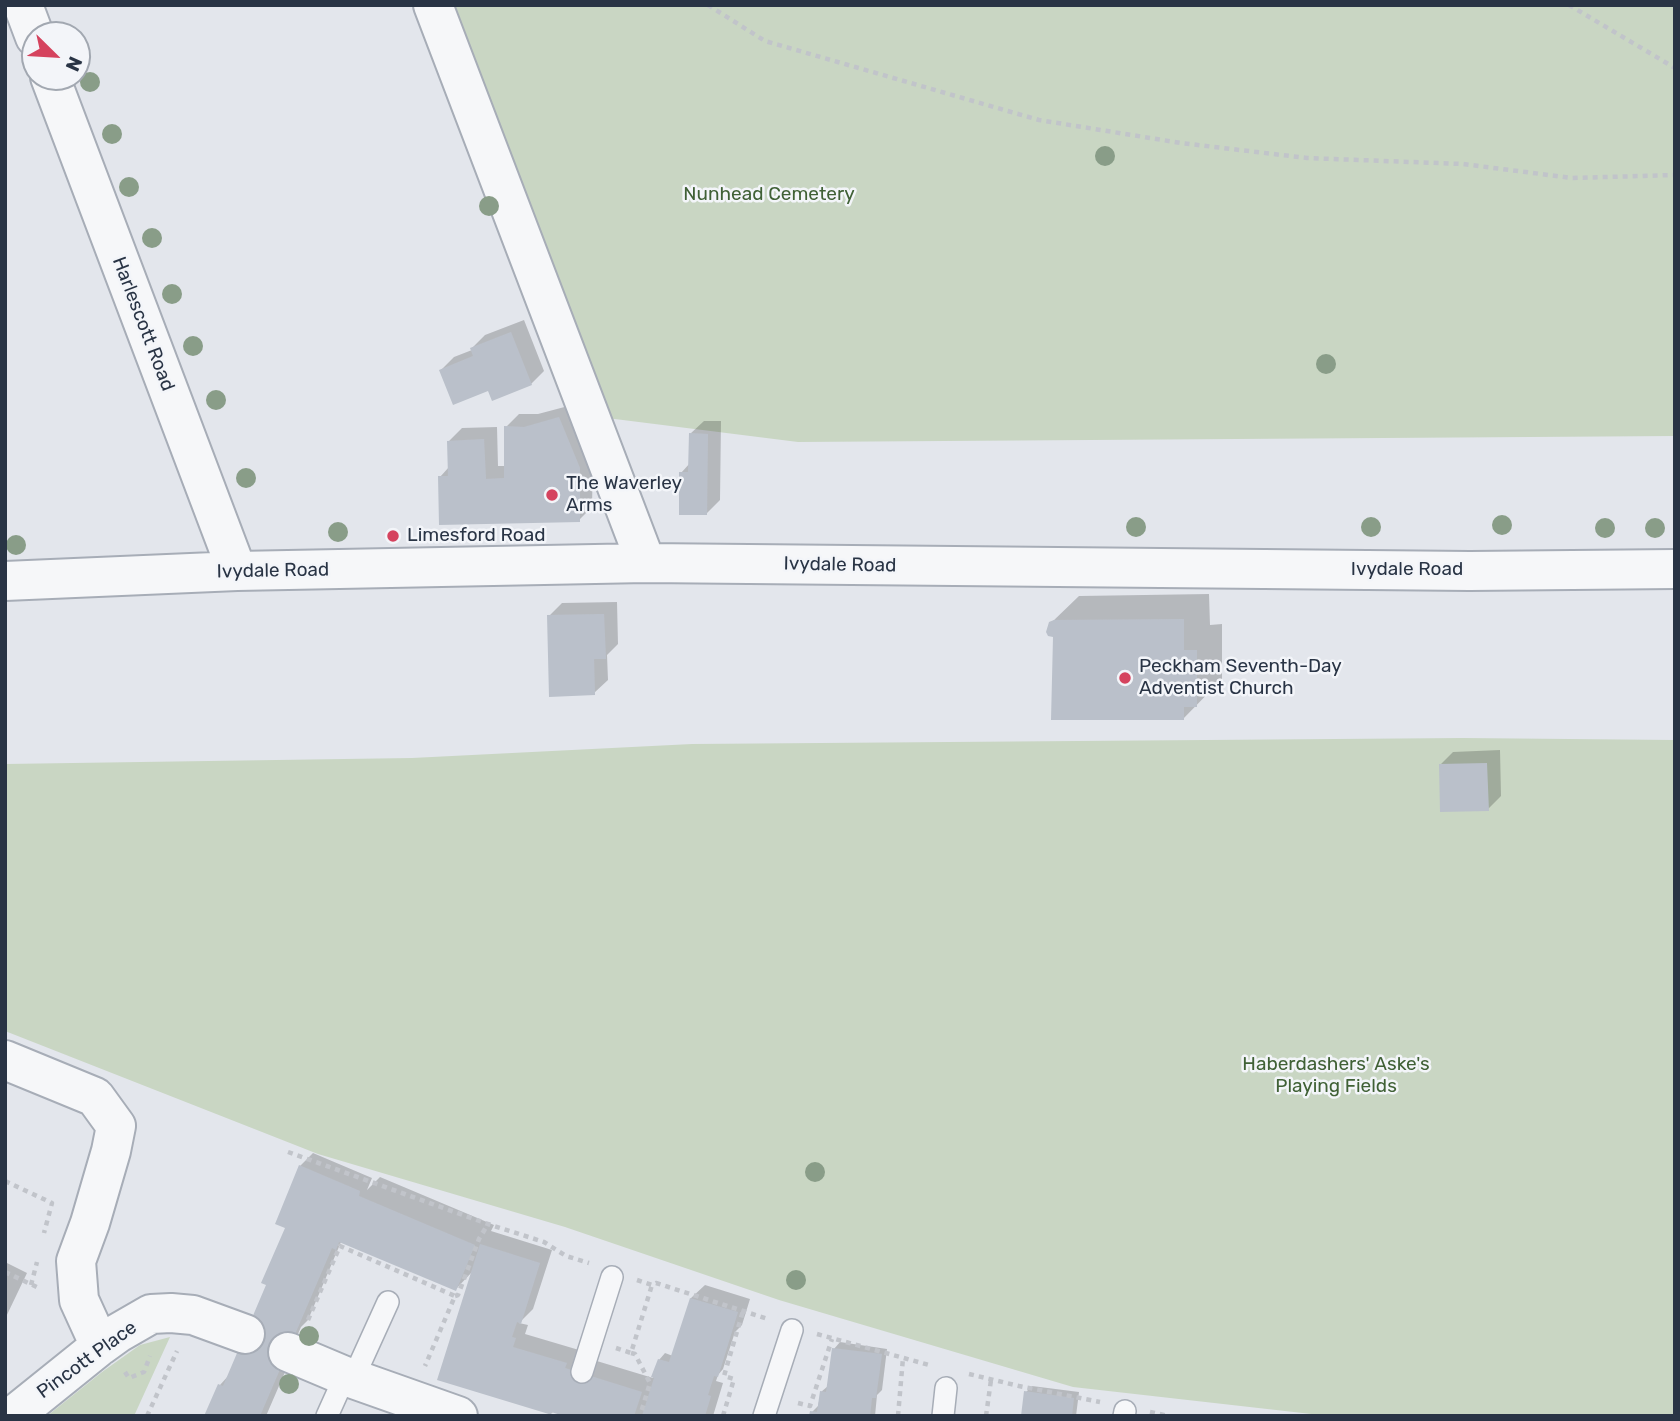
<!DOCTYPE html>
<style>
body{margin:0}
#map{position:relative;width:1680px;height:1421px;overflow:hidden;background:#e3e6ec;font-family:Rubik,sans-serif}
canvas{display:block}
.frame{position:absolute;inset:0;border:7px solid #293445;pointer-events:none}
.north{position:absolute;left:21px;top:21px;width:70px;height:70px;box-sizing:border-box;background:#f3f5f9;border:2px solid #a2a8b1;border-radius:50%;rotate:114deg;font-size:19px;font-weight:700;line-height:28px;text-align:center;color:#293445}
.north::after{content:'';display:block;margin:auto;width:24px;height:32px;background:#d5435e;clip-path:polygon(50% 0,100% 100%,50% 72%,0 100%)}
</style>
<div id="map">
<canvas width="1680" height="1421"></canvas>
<div class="frame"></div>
<div class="north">N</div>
</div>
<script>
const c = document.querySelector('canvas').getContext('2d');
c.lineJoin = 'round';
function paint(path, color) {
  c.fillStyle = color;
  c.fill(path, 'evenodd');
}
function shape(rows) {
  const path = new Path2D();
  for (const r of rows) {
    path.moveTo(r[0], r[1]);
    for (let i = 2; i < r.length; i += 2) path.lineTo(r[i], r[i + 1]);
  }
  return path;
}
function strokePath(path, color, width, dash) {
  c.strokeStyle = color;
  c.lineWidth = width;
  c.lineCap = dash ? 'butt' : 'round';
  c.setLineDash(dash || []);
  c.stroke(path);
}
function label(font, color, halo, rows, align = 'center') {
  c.font = font + ' Rubik,sans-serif';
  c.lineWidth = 5;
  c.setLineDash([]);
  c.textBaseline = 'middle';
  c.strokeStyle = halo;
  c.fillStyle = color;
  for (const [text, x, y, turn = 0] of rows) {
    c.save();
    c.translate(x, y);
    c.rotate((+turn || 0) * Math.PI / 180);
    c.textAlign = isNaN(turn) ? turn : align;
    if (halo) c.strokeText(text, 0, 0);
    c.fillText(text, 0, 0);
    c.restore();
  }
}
paint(shape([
 [446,5,1675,5,1675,436,798,442,591,416],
 [1463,738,1675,740,1675,1416,1329,1416,1073,1387,779,1300,565,1227,318,1154,5,1031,5,764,412,758,692,744],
 [170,1337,134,1416,47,1416,102,1372,140,1345]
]), '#c9d6c3');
paint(shape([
 [524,320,544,371,531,384,489,389,441,370,454,357,472,350,472,348,485,335],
 [572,405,593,454,592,507,579,520,440,477,449,467,449,441,462,428,497,427,498,466,506,466,506,427,519,414,538,414],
 [704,421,721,421,720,500,707,513,681,473,690,463,690,434],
 [1209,594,1210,625,1222,624,1222,679,1183,719,1054,636,1052,622,1079,596],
 [617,602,618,644,607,655,608,680,594,693,549,616,562,603],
 [1500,750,1501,796,1488,809,1440,765,1453,752],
 [313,1153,372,1178,367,1190,380,1177,494,1225,491,1231,552,1250,533,1309,519,1323,528,1325,525,1334,579,1350,577,1355,653,1378,659,1360,665,1353,673,1356,691,1298,705,1285,750,1299,742,1325,735,1332,723,1369,718,1375,716,1381,723,1383,713,1416,570,1416,554,1411,552,1413,439,1379,472,1272,456,1289,341,1242,308,1320,301,1327,289,1355,292,1356,266,1416,206,1416,220,1385,229,1375,268,1284,287,1227,300,1166],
 [5,1262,27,1273,5,1319],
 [840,1342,887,1349,882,1390,877,1395,875,1416,811,1416,812,1412,818,1406,821,1392,828,1386,834,1349],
 [1032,1386,1079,1392,1076,1416,1023,1416,1026,1392]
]), '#0003');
paint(shape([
 [511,332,532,385,492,401,488,391,453,405,439,370,473,356,470,348],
 [559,417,580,468,580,522,439,525,438,476,448,476,447,441,484,439,486,479,504,478,504,426,524,427],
 [689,433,708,434,707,515,679,515,679,472,688,472],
 [604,614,606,659,594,659,595,695,549,697,547,615],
 [1184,619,1184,650,1197,650,1197,707,1184,707,1184,720,1051,720,1053,637,1048,636,1046,632,1049,622,1054,620],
 [1487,763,1489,811,1440,812,1439,764],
 [299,1165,360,1191,359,1196,475,1245,456,1291,339,1242,336,1250,332,1248,260,1416,204,1416,218,1384,223,1386,266,1285,261,1283,285,1228,275,1224],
 [480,1244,540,1263,521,1324,517,1322,512,1337,516,1338,513,1347,567,1363,565,1368,642,1392,634,1416,564,1416,551,1412,552,1415,437,1380],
 [690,1298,738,1312,718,1377,714,1376,708,1395,711,1396,705,1416,642,1416,654,1378,651,1377,658,1359,669,1362],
 [832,1348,882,1354,876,1398,872,1398,870,1416,809,1416,810,1411,817,1412,820,1391,826,1392],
 [1024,1391,1074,1398,1072,1416,1021,1416]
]), '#bac0ca');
const lane = shape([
 [582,1372,612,1277],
 [353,1379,388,1302],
 [327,1416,345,1376],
 [764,1416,792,1330],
 [943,1416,946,1388],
 [1124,1416,1125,1411]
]);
const street = shape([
 [23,5,35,37],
 [433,5,646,563],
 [50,77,237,571],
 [5,581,237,571,646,563,1470,571,1675,569],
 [5,1060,95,1097,116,1126,111,1151,90,1223,76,1261,79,1300,100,1346],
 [288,1352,345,1376,458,1416],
 [13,1416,100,1346,118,1333,151,1314,171,1313,193,1315,245,1334]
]);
strokePath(lane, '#a7adb7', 24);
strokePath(street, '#a7adb7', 42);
strokePath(shape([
 [708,5,765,41,1039,120,1181,143,1307,158,1463,164,1572,178,1675,175],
 [1569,5,1675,68],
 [288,1152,488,1224,544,1242,566,1256,589,1263],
 [5,1181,52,1203,44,1233],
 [5,1272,41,1289],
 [637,1280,652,1285,656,1283,768,1319],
 [31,1285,37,1262],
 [455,1296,458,1295,479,1239,488,1224],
 [308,1320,340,1246,455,1296,425,1366],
 [817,1334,929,1365],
 [616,1348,631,1353,652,1285],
 [631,1353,635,1354,650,1383,640,1416],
 [125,1372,129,1378,144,1372,150,1356],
 [969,1374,1019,1386,1100,1402],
 [798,1403,810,1406,832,1339],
 [1150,1412,1169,1416],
 [147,1416,177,1351],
 [723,1416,734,1379,724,1376,743,1311],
 [898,1416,903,1358],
 [986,1416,991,1380]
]), '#c1c4ca', 4.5, [5, 5]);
strokePath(lane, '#f6f7f9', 21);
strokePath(street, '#f6f7f9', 38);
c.fillStyle = '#899d88';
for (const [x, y] of [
 [90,82],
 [112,134],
 [1105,156],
 [129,187],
 [489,206],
 [152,238],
 [172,294],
 [193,346],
 [1326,364],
 [216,400],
 [246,478],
 [1502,525],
 [1136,527],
 [1371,527],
 [1605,528],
 [1655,528],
 [338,532],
 [16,545],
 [815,1172],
 [796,1280],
 [309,1336],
 [289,1384]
]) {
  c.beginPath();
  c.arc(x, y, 10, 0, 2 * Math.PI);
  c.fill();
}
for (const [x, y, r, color] of [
 [552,495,7,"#d5435e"],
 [393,536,7,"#d5435e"],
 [1125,678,7,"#d5435e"]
]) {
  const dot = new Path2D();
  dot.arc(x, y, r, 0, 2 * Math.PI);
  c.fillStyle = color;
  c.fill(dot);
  strokePath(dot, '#f3f5f9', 2.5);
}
label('19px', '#406136', '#f3f5f9', [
 ["Nunhead Cemetery",769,195],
 ["Haberdashers' Aske's",1336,1065],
 ["Playing Fields",1336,1087]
]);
label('19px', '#293445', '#f3f5f9', [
 ["Harlescott Road",143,324,69],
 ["Ivydale Road",840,565,1],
 ["Ivydale Road",1407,570],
 ["Ivydale Road",273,571,-1],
 ["Pincott Place",87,1360,-36]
]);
label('19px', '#293445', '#f3f5f9', [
 ["The Waverley",566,484],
 ["Arms",566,506],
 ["Limesford Road",407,536],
 ["Peckham Seventh-Day",1139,667],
 ["Adventist Church",1139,689]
], 'left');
</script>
